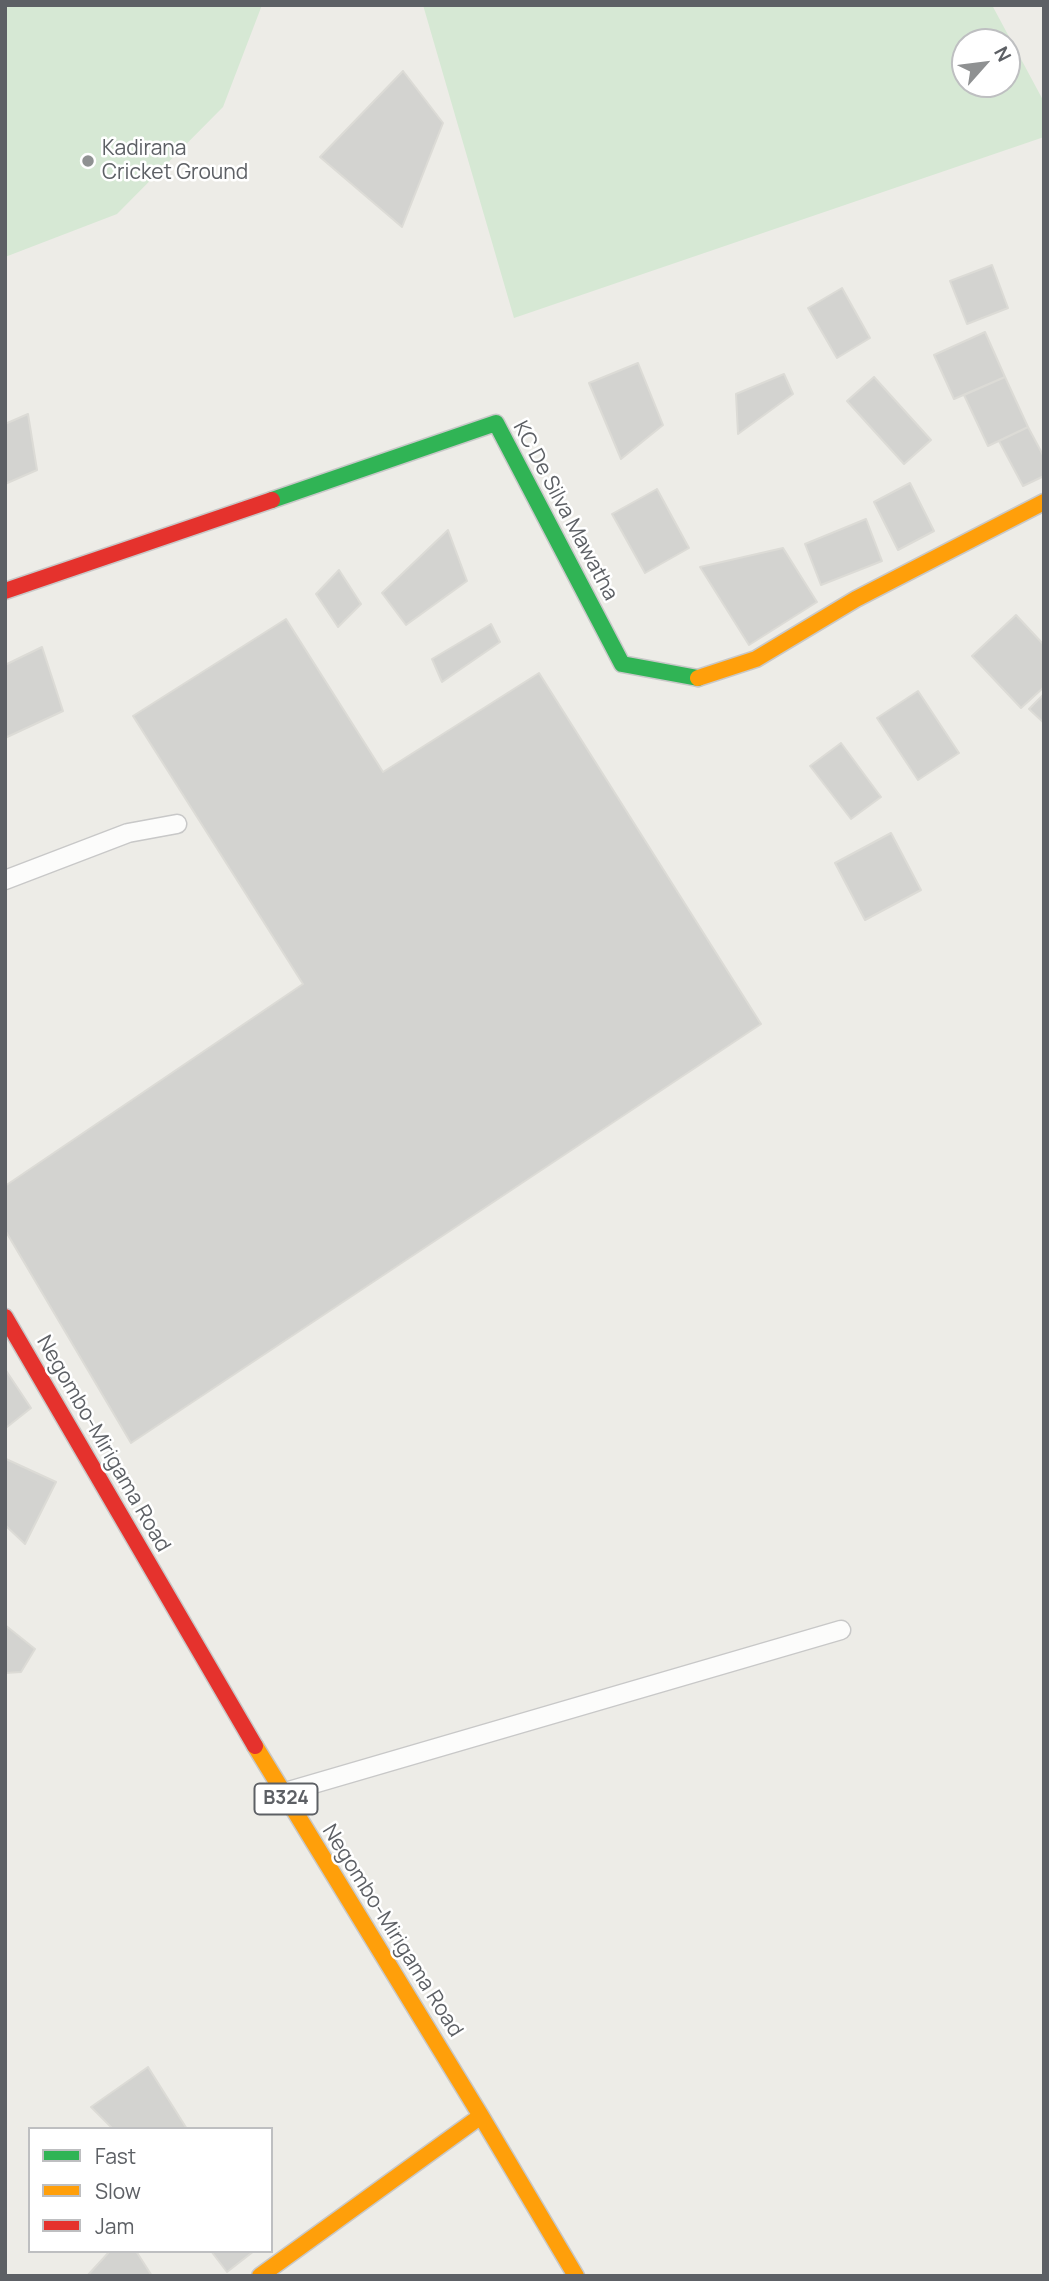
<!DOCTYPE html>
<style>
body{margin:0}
#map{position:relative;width:1049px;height:2281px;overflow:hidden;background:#edece7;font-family:Manrope,sans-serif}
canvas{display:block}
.frame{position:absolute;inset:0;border:7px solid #5d6065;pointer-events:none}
.legend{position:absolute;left:28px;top:2127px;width:245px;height:126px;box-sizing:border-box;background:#fff;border:2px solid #bebfc1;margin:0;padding:9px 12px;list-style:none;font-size:21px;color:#5d6065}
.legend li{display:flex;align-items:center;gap:14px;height:35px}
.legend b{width:35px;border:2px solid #bebfc1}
.north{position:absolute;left:951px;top:28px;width:70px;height:70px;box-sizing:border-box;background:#fff;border:2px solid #bebfc1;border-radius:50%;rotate:62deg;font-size:19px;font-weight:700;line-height:28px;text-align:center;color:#5d6065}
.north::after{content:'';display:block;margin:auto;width:24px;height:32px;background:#8f9192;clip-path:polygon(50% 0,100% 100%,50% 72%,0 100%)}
</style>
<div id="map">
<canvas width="1049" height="2281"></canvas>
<div class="frame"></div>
<ul class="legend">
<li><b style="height:9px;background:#30b455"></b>Fast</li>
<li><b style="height:9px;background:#ff9f0a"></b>Slow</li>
<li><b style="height:9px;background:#e5322d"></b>Jam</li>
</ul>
<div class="north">N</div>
</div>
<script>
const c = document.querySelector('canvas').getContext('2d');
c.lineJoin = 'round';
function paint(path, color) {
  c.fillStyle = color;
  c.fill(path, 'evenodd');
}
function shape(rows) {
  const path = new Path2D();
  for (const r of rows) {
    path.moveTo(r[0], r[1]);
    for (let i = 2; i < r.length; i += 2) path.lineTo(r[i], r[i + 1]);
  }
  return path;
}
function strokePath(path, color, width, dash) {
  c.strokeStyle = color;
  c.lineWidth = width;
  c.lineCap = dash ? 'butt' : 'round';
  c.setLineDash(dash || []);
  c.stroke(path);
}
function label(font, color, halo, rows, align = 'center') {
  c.font = font + ' Manrope,sans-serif';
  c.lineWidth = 5;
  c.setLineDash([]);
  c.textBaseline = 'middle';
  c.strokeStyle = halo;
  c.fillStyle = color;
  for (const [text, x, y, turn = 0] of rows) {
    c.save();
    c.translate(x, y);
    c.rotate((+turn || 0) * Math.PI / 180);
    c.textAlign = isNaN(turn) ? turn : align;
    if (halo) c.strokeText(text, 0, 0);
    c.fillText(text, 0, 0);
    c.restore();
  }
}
paint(shape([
 [5,5,262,5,223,107,117,214,5,257],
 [423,5,992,5,1044,102,1044,137,514,318],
 [965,42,1007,42,1007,84,965,84]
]), '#d6e8d4');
const building = shape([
 [403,71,443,123,402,227,320,157,403,71],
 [992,265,1008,308,967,324,950,281,992,265],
 [842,288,870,338,837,358,808,308,842,288],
 [985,332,1005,377,954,399,934,355,985,332],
 [638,363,663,425,621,459,589,383,638,363],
 [784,374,793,394,738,434,736,394,784,374],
 [874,377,931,440,904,464,847,401,874,377],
 [1005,377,1028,427,988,446,964,395,1005,377],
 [28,414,37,470,5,484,5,424,28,414],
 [1028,427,1044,457,1044,476,1023,486,999,441,1028,427],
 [910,483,934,531,898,550,874,502,910,483],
 [657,489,689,548,645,573,612,514,657,489],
 [866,519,882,561,821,585,805,544,866,519],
 [448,530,467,581,406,625,382,593,448,530],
 [783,548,817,602,749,645,700,567,783,548],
 [339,570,361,604,338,627,316,594,339,570],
 [1016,615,1044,645,1044,687,1021,708,972,656,1016,615],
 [286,619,383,772,539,673,761,1024,131,1443,5,1230,5,1186,303,984,133,716,286,619],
 [491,624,500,642,442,682,432,659,491,624],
 [42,647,63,711,5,738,5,665,42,647],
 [918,691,959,753,918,780,877,718,918,691],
 [1044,694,1044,723,1029,709,1044,694],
 [841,743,881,797,851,819,810,766,841,743],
 [891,833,921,890,865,920,835,863,891,833],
 [5,1369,31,1408,7,1427,5,1424,5,1369],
 [6,1459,56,1482,25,1544,5,1525,6,1459],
 [5,1625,35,1649,21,1672,5,1673,5,1625],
 [148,2067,187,2129,113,2129,91,2107,148,2067],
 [110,2251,136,2251,152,2276,87,2276,110,2251],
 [211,2251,254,2251,227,2272,211,2251]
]);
paint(building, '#d3d3d0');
strokePath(building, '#dcdbd6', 2);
const lane = shape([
 [5,880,128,833,177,824],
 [282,1793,841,1630]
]);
const fast = shape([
 [272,500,496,423,622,664,698,678]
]);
const slow = shape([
 [698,678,756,659,856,599,1044,502],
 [255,1746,481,2116,576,2276],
 [260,2276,481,2116]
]);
const jam = shape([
 [5,591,272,500],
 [5,1317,255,1746]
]);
strokePath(lane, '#c8c8c8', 21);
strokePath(fast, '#c8c8c8', 19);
strokePath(slow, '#c8c8c8', 19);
strokePath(jam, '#c8c8c8', 19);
strokePath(lane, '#fcfcfb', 18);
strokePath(fast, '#30b455', 16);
strokePath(slow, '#ff9f0a', 16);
strokePath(jam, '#e5322d', 16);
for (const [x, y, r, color] of [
 [88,161,7,"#8f9192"]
]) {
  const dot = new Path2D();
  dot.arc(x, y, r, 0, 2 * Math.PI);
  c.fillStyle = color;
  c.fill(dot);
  strokePath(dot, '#fff', 2.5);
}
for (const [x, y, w] of [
 [286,1799,63]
]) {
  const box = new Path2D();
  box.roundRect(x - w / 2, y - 15.5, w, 31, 5);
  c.fillStyle = '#fff';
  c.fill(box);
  strokePath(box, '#5d6065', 2);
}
label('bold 19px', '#5d6065', null, [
 ["B324",286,1799]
]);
label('21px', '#5d6065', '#fff', [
 ["Kadirana",102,149],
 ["Cricket Ground",102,173]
], 'left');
label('21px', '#5d6065', '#fff', [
 ["KC De Silva Mawatha",565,511,62],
 ["Negombo-Mirigama Road",103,1444,60],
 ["Negombo-Mirigama Road",392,1931,58]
]);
</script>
